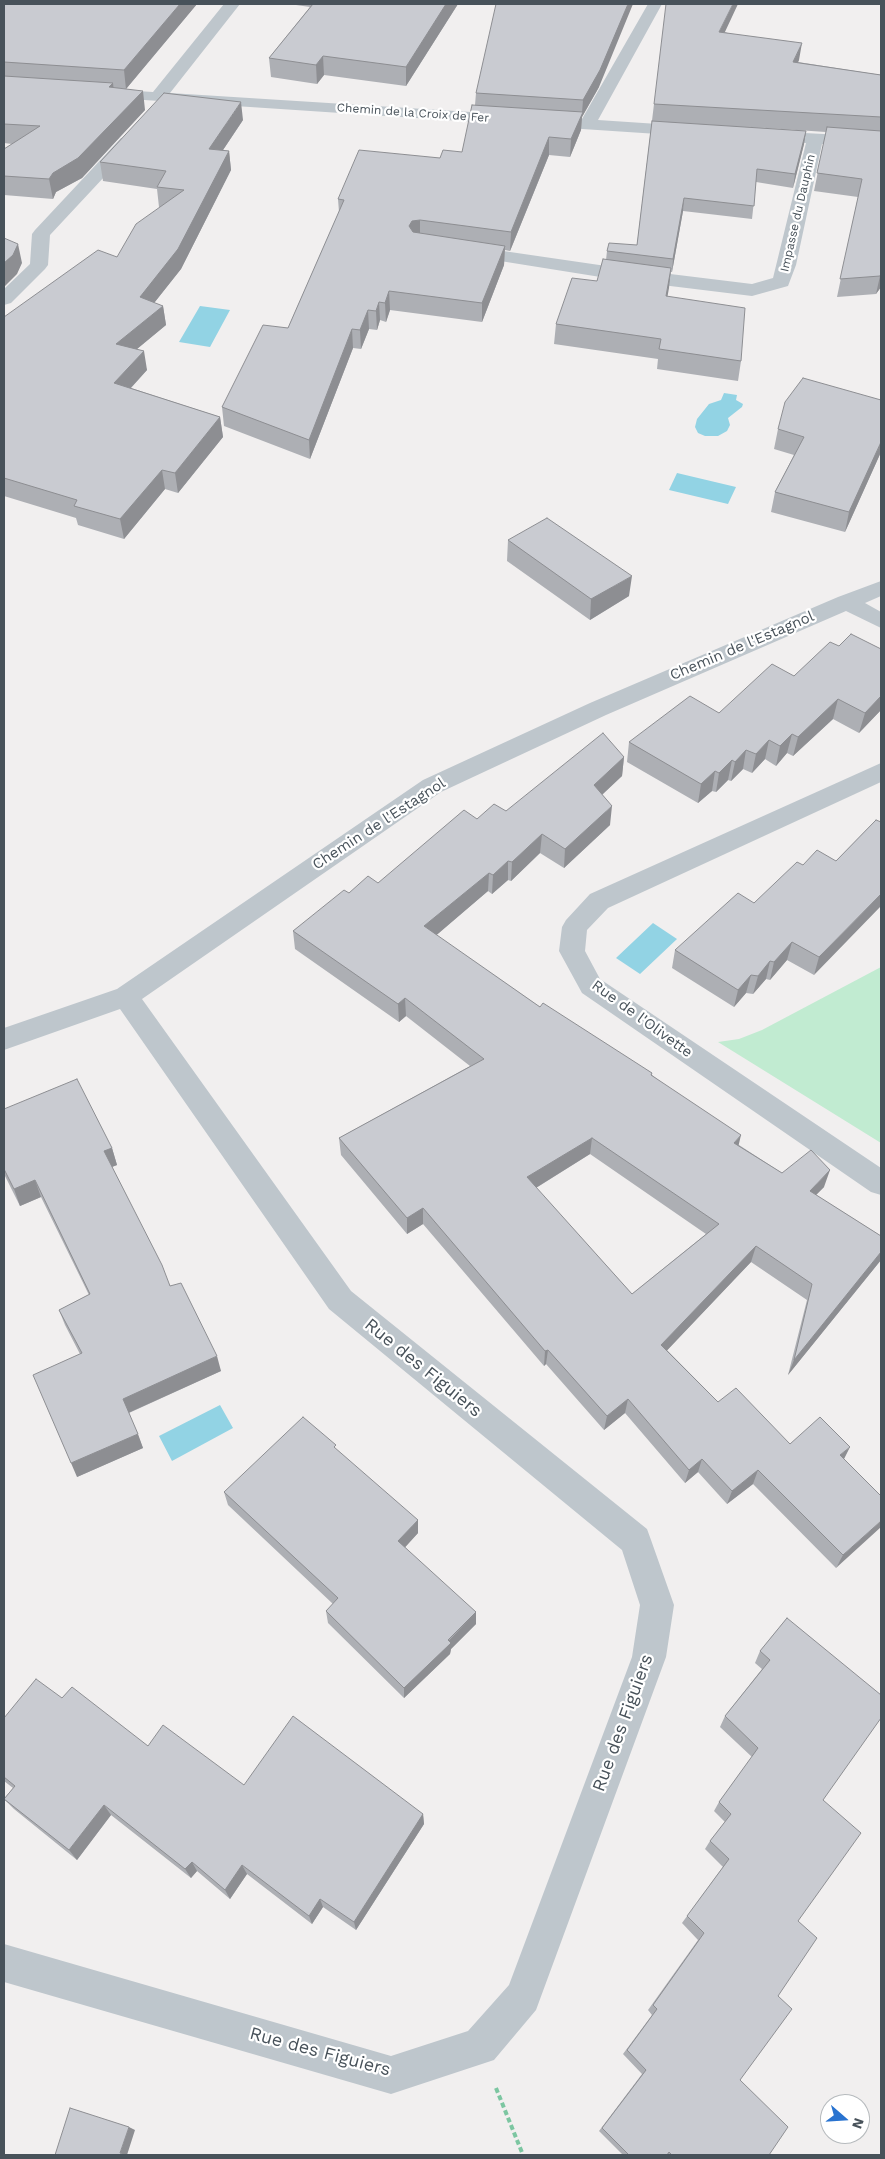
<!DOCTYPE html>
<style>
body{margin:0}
#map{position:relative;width:885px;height:2159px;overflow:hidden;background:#f1efef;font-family:"Work Sans",sans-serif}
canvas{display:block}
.frame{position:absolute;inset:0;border:5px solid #48525a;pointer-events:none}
.north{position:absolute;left:820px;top:2094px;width:50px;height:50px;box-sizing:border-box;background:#fff;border:1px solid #b6babd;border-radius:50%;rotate:109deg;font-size:14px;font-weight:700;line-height:20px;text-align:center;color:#48525a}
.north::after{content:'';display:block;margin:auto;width:18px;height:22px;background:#2973d0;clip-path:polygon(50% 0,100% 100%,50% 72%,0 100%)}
</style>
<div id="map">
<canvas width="885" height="2159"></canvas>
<div class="frame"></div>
<div class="north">N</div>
</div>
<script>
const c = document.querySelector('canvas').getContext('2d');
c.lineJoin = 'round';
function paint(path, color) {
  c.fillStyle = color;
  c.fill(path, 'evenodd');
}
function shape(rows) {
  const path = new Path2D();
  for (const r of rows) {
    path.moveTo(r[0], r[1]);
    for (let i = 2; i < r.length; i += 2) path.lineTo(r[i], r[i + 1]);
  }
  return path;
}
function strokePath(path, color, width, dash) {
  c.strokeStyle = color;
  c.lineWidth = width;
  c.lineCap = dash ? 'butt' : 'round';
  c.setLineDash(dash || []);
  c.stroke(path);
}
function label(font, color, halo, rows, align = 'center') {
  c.font = font + ' "Work Sans",sans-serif';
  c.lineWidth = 4.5;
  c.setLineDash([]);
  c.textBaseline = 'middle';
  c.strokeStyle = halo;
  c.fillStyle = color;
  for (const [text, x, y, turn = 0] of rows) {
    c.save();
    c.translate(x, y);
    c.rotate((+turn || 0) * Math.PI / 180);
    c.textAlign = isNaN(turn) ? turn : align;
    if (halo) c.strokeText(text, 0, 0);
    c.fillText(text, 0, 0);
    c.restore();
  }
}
paint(shape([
 [881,967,881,1143,718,1042,739,1039,762,1030]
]), '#c1ebd1');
paint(shape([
 [200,306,230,310,210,347,179,342],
 [724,393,737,395,736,400,743,404,742,407,728,418,730,425,727,431,718,436,705,436,698,433,695,427,697,419,709,404,721,400],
 [677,473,736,487,728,504,669,490],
 [653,923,677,939,640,974,616,958],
 [220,1405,233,1428,172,1461,159,1436]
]), '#92d3e4');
strokePath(shape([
 [496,2088,523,2155]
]), '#7cc6a1', 4, [5, 3]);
paint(shape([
 [224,4,240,4,170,93,582,119,648,4,662,4,598,120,688,126,694,127,696,131,694,135,688,136,99,97,97,94,99,91,105,89,153,92,224,4],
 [766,131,881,137,881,147,822,144,796,265,788,286,752,296,613,279,469,256,463,255,460,251,463,247,469,246,613,267,752,284,773,278,806,143,760,140,758,136,760,132,766,131],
 [127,137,133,138,135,142,133,146,50,235,48,265,45,269,11,303,4,305,4,289,30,264,32,234,35,230,121,138,127,137],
 [881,581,881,596,865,603,881,612,881,628,846,611,606,715,441,792,142,999,351,1291,647,1529,651,1540,674,1605,666,1657,536,2010,494,2060,391,2094,4,1982,4,1944,391,2056,468,2031,509,1985,632,1657,640,1605,622,1550,329,1309,120,1009,4,1050,4,1028,117,989,423,780,590,703,838,597,881,581],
 [881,763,881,782,608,908,587,930,585,951,600,979,881,1168,881,1195,871,1192,582,993,559,951,562,927,566,920,590,894,881,763]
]), '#bec6cc');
paint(shape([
 [4,4,197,4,126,89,115,88,145,110,82,178,56,192,53,199,4,195,4,149,12,144,4,143],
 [289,4,458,4,406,86,324,75,317,84,271,77,269,58,310,7],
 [725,32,799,60,798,62,881,75,881,287,876,294,837,297,858,197,814,191,826,132,737,126,806,131,804,144,793,188,756,182,752,219,683,211,672,272,671,272,667,296,741,361,738,381,657,369,658,359,554,344,556,324,597,281,606,260,607,251,637,245,654,104],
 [599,87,582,117,581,130,570,157,549,155,510,251,505,250,504,265,482,322,390,310,386,322,380,320,377,330,369,329,361,349,353,348,310,459,224,426,222,407,288,328,339,212,338,199,440,158,462,152,475,105,476,93],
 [243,120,223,150,229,151,231,170,181,269,154,303,163,306,166,325,137,349,147,370,131,388,220,417,223,437,178,493,165,489,124,539,78,525,76,518,4,496,4,317,117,257,160,207,159,207,157,189,103,181,100,162],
 [778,429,881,452,845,532,771,512,775,492,794,455,774,449],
 [508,540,629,596,590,620,507,561],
 [839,646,881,649,881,710,859,733,833,719,793,756,787,753,776,766,765,759,752,773,743,769,731,781,728,780,716,792,712,791,698,803,627,762,629,742,719,713,794,676],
 [624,757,622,776,602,795,610,825,564,868,540,853,511,881,508,880,492,894,488,891,436,935,540,1007,652,1073,652,1075,739,1145,782,1173,824,1187,816,1195,881,1236,881,1260,788,1375,807,1300,751,1262,667,1350,718,1402,790,1444,844,1459,881,1496,836,1568,753,1484,727,1504,698,1472,685,1483,625,1413,604,1430,546,1364,544,1366,423,1224,407,1234,341,1155,339,1138,470,1066,406,1016,399,1022,295,949,293,931,349,893,378,883,477,819,506,811],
 [590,1154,706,1234,632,1294,536,1188],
 [876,820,814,975,787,960,770,980,766,979,753,994,746,993,734,1007,672,968,675,950,754,903,803,865,836,861],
 [4,1109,112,1148,117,1165,112,1167,170,1286,221,1371,129,1413,143,1448,77,1477,80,1354,65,1325,59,1310,89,1295,41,1197,20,1206,5,1176,4,1176],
 [337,1450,418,1533,405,1547,476,1624,451,1649,450,1654,404,1698,328,1623,326,1611,333,1604,228,1505,224,1492],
 [787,1618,823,1800,798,1921,778,1996,740,2080,769,2155,623,2155,599,2131,642,2074,623,2054,652,2015,648,2010,698,1940,682,1923,723,1867,705,1849,710,1841,725,1822,714,1811,719,1802,752,1757,720,1727,725,1716,762,1669,755,1663,760,1651],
 [62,1698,148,1746,244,1785,423,1814,424,1824,356,1930,323,1907,312,1924,247,1874,230,1899,197,1871,191,1878,111,1815,77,1860,14,1809,4,1799,13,1788,4,1781,4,1718]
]), '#adafb4');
paint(shape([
 [180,4,197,4,126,89,124,70],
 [446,4,458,4,406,86,406,67],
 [628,4,633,4,599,87,582,117,581,130,570,157,571,139,582,113,583,100],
 [733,4,738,4,717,49,719,32],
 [802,43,799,60,790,79,793,62],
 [323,56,324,75,317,84,316,65],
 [113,83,115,102,109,87],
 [143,91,145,110,82,178,56,192,53,199,49,179,53,173],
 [241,102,243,120,211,168,209,149],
 [806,131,804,144,793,188,795,174],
 [549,137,549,155,510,251,511,232],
 [229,151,231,170,181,269,143,317,140,297],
 [684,198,683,211,672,272,673,259],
 [420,220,420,238,412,240,409,226,412,221],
 [18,244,22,263,17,274,4,287,4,263],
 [505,246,504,265,482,322,482,303],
 [671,268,669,288,664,316,666,296],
 [881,274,881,287,876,294,880,276],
 [389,291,390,310,386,322,385,303],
 [379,302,380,320,377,330,376,311],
 [163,306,166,325,120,363,116,344],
 [368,310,369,329,361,349,360,330],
 [352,329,353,348,310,459,309,440],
 [144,351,147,370,117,403,114,383],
 [220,417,223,437,178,493,175,473],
 [881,442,881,452,845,532,849,512],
 [162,470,165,489,124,539,120,519],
 [632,576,629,596,590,620,591,599],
 [881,696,881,710,859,733,865,713],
 [838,699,833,719,793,756,798,737],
 [792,734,787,753,776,766,780,746],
 [769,740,765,759,752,773,756,754],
 [746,750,743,769,731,781,735,762],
 [624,757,622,776,592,804,594,785],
 [732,760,728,780,716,792,719,773],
 [715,771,712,791,698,803,701,784],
 [612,806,610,825,564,868,565,849],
 [542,834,540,853,511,881,512,862],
 [508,861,508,880,492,894,493,875],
 [489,873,488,891,425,945,424,926],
 [881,894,881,906,814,975,819,957],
 [792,942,787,960,770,980,774,962],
 [770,961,766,979,753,994,758,976],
 [751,975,746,993,734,1007,738,990],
 [405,998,406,1016,399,1022,398,1004],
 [741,1135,737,1152,734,1143],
 [592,1138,590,1154,526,1194,527,1177],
 [112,1148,117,1165,109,1168,104,1151],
 [830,1170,824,1187,804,1207,810,1191],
 [35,1180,41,1197,20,1206,14,1189],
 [423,1208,423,1224,407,1234,407,1218],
 [756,1246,751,1262,658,1360,661,1345],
 [881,1252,881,1260,788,1375,794,1360],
 [548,1350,546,1364,544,1366,545,1351],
 [217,1356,221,1371,128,1413,123,1399],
 [628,1399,625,1413,604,1430,607,1416],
 [138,1434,143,1448,77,1477,71,1463],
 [850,1447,843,1461,840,1455],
 [702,1459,698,1472,685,1483,689,1470],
 [758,1470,753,1484,727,1504,732,1491],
 [418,1520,418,1533,399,1554,398,1541],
 [881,1521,881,1527,836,1568,843,1555],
 [476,1612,476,1624,451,1649,450,1654,404,1698,404,1688],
 [104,1805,111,1815,77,1860,69,1850],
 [423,1814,424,1824,356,1930,354,1922],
 [192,1862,197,1871,191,1878,185,1869],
 [242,1865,247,1874,230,1899,225,1890],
 [320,1899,323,1907,312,1924,309,1916],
 [129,2127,135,2130,127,2155,124,2155,120,2153]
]), '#8d8e92');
const building = shape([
 [4,4,180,4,124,70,4,62,4,4],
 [313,4,446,4,406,67,323,56,316,65,269,58,313,4],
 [496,4,628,4,600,70,583,100,476,93,496,4],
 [666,4,733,4,719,32,802,43,793,62,881,75,881,117,654,104,666,4],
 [4,76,113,83,109,87,143,91,78,158,53,173,49,179,4,176,4,149,40,126,4,124,4,76],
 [164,93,241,102,209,149,229,151,178,249,140,297,163,306,116,344,144,351,114,383,220,417,175,473,162,470,120,519,74,506,77,500,4,478,4,317,98,250,117,257,136,224,184,190,157,187,166,171,100,162,164,93],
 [472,105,583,112,571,139,549,137,511,232,420,220,412,221,409,226,413,232,505,246,482,303,389,291,385,303,379,302,376,311,368,310,360,330,352,329,309,440,222,407,263,325,288,328,344,200,338,199,359,150,440,158,443,150,462,152,472,105],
 [652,121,806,131,795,174,757,169,754,206,684,198,673,259,607,251,609,243,637,245,652,121],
 [827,127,881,131,881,274,880,276,840,279,862,179,817,173,827,127],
 [4,238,18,244,13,255,4,263,4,238],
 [603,259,671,268,666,296,745,308,741,361,659,349,661,339,556,324,572,278,597,281,603,259],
 [803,378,881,400,881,442,849,512,775,492,804,437,778,429,785,402,803,378],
 [547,518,632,576,591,599,508,540,547,518],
 [851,634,881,649,881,696,865,713,838,699,798,737,792,734,780,746,769,740,756,754,746,750,735,762,732,760,719,773,715,771,701,784,629,742,690,696,719,713,772,664,794,676,830,642,839,646,851,634],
 [603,733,624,757,594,785,612,806,565,849,542,834,512,862,508,861,493,875,489,873,424,926,540,1007,543,1003,652,1073,651,1075,741,1135,734,1143,782,1173,811,1150,830,1170,810,1191,881,1236,881,1252,794,1360,812,1284,756,1246,661,1345,718,1402,736,1388,790,1444,820,1417,850,1447,840,1455,881,1496,881,1521,843,1555,758,1470,732,1491,702,1459,689,1470,628,1399,607,1416,548,1350,545,1351,423,1208,407,1218,339,1138,484,1059,405,998,398,1004,293,931,344,890,349,893,368,876,378,883,464,810,477,819,494,804,506,811,603,733],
 [592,1138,719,1224,632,1294,527,1177,592,1138],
 [876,820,881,822,881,894,819,957,792,942,774,962,770,961,758,976,751,975,738,990,675,950,738,893,754,903,797,862,803,865,817,850,836,861,876,820],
 [77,1079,112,1148,104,1151,162,1265,170,1286,181,1283,217,1356,123,1399,138,1434,71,1463,33,1375,82,1353,59,1310,90,1294,35,1180,14,1189,4,1169,4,1109,77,1079],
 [303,1417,336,1445,334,1447,418,1520,398,1541,476,1612,448,1640,451,1643,404,1688,326,1611,338,1598,224,1492,303,1417],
 [787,1618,881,1695,881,1718,823,1800,861,1833,798,1921,817,1938,778,1996,792,2009,740,2080,788,2127,769,2155,672,2155,669,2152,667,2155,629,2155,602,2128,646,2070,627,2050,657,2009,653,2005,704,1933,687,1916,729,1859,710,1841,731,1814,719,1802,758,1748,725,1716,770,1660,760,1651,787,1618],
 [36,1679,62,1698,72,1687,148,1746,163,1725,244,1785,293,1716,423,1814,354,1922,320,1899,309,1916,242,1865,225,1890,192,1862,185,1869,104,1805,69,1850,4,1799,15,1786,4,1777,4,1718,36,1679],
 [70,2108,129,2127,120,2153,124,2155,55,2155,70,2108]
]);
paint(building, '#c9cbd1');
strokePath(building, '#8d8e92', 1);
label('12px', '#48525a', '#fff', [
 ["Chemin de la Croix de Fer",413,113,4],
 ["Impasse du Dauphin",798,213,-77]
]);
label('15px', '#48525a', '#fff', [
 ["Chemin de l'Estagnol",742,646,-23],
 ["Chemin de l'Estagnol",379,824,-33],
 ["Rue de l'Olivette",642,1019,36]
]);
label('18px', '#48525a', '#fff', [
 ["Rue des Figuiers",423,1368,39],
 ["Rue des Figuiers",623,1723,-70],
 ["Rue des Figuiers",320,2052,15]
]);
</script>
